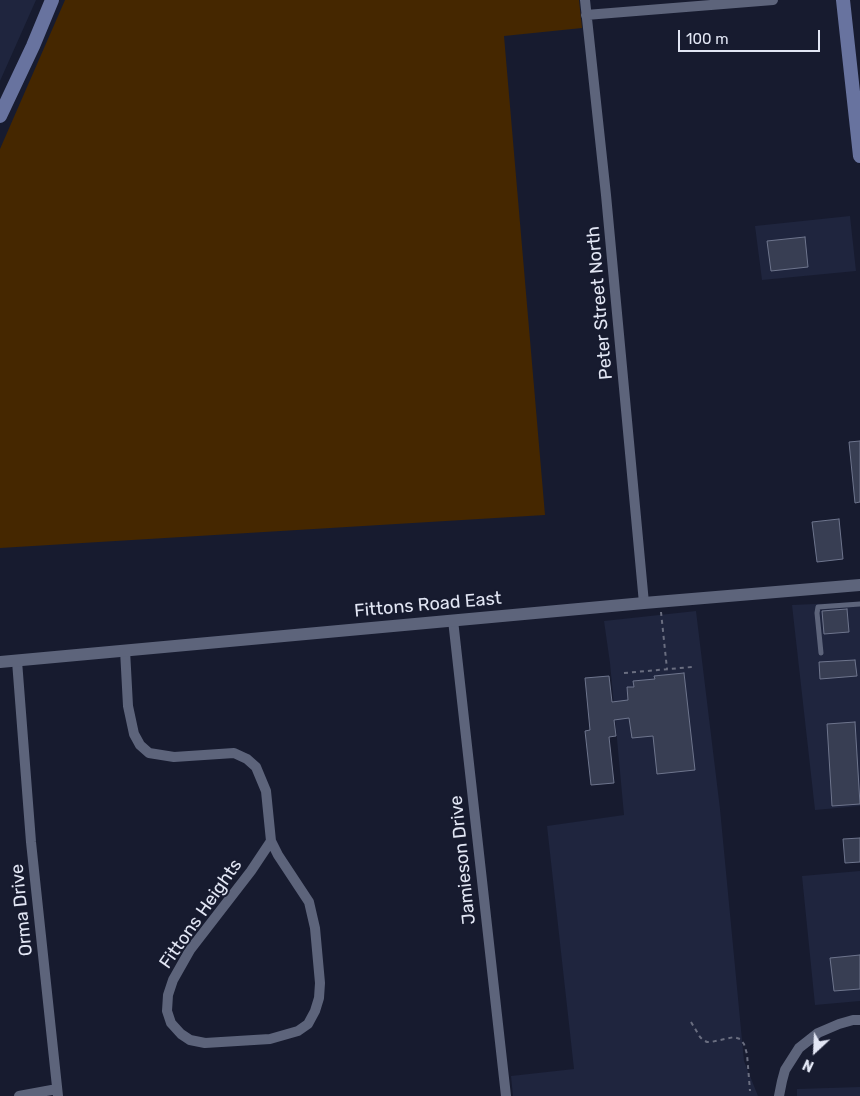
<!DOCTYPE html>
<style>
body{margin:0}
#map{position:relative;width:860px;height:1096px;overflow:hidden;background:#171b2f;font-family:Rubik,sans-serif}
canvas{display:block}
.north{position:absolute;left:790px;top:1026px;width:50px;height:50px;-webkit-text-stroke:4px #171b2f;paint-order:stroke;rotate:205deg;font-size:14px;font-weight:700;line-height:20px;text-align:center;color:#e2e6f4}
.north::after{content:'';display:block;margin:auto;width:18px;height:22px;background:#e2e6f4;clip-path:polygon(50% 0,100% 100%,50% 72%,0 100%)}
.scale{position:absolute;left:678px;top:30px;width:142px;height:22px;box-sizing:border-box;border:2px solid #e2e6f4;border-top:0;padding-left:6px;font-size:15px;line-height:18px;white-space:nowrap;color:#e2e6f4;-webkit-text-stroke:4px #171b2f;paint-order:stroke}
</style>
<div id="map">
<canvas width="860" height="1096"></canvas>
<div class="north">N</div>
<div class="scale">100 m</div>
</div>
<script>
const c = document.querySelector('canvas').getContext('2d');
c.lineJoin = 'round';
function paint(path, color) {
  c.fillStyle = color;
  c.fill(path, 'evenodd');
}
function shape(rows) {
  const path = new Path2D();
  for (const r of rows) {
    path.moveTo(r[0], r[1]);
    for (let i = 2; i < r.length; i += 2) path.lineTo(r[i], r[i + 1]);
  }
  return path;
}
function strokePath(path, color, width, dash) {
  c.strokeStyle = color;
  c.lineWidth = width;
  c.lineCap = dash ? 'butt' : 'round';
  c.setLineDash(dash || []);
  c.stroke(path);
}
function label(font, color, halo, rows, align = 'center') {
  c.font = font + ' Rubik,sans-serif';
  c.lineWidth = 4;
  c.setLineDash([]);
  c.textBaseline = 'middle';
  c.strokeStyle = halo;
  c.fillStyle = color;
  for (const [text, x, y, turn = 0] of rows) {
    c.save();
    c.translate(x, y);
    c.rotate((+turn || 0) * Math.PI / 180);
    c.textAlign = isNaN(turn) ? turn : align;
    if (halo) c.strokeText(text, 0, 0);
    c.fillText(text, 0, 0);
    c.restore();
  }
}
paint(shape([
 [0,0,36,0,0,81],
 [850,216,856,271,762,280,755,226],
 [860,602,860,806,815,810,792,605],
 [696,611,720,809,744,1061,758,1096,513,1096,511,1076,574,1069,547,826,624,815,610,663,604,621],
 [860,871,860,1001,815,1005,802,876],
 [860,1087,860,1096,797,1096,797,1089]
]), '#1f253e');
paint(shape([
 [65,0,579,0,582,28,504,36,545,515,0,548,0,149]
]), '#452700');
const building = shape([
 [805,237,808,267,771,271,767,241,805,237],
 [860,441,860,502,855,503,849,442,860,441],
 [839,519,843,559,817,562,812,522,839,519],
 [847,609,849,632,824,634,822,611,847,609],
 [855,660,857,676,820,679,819,662,855,660],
 [684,673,695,770,657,774,653,736,632,738,629,718,614,720,616,736,609,737,614,783,591,785,585,731,590,730,585,678,609,676,612,702,628,700,627,687,634,687,633,681,655,679,654,676,684,673],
 [855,722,860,804,832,806,827,724,855,722],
 [860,838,860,862,845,863,843,839,860,838],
 [860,955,860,989,834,991,830,958,860,955]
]);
paint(building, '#383e53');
strokePath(building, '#6e758d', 1);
strokePath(shape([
 [661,612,667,669],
 [624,673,692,667],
 [691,1022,700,1037,703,1040,707,1042,711,1042,734,1037,740,1039,744,1044,747,1054,750,1091]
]), '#6a6e80', 2, [4, 4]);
strokePath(shape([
 [821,653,817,613,818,607,860,604]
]), '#5d647b', 5);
strokePath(shape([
 [585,0,606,195,644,603],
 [586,15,773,0],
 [453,620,506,1096],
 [125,650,128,706,134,734,140,745,149,753,174,757,234,753,247,759,256,767,266,791,271,841,278,855,309,902,315,928,320,983,319,998,315,1011,308,1024,298,1031,270,1039,205,1043,190,1040,181,1034,171,1023,167,1011,168,995,173,980,190,950,251,871,271,841],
 [17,661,31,842,58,1096],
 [19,1096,57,1089],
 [779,1096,782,1081,785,1070,799,1048,818,1033,839,1024,853,1020,860,1020]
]), '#5d647b', 10);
strokePath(shape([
 [0,662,644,603,860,585]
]), '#5d647b', 12);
strokePath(shape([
 [843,0,860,156],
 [0,116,33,46,52,0]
]), '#68739f', 14);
label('18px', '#e2e6f4', '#171b2f', [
 ["Peter Street North",600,303,-95],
 ["Fittons Road East",428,605,-5],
 ["Jamieson Drive",463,860,-96],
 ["Orma Drive",22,910,-96],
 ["Fittons Heights",201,914,-55]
]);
</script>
